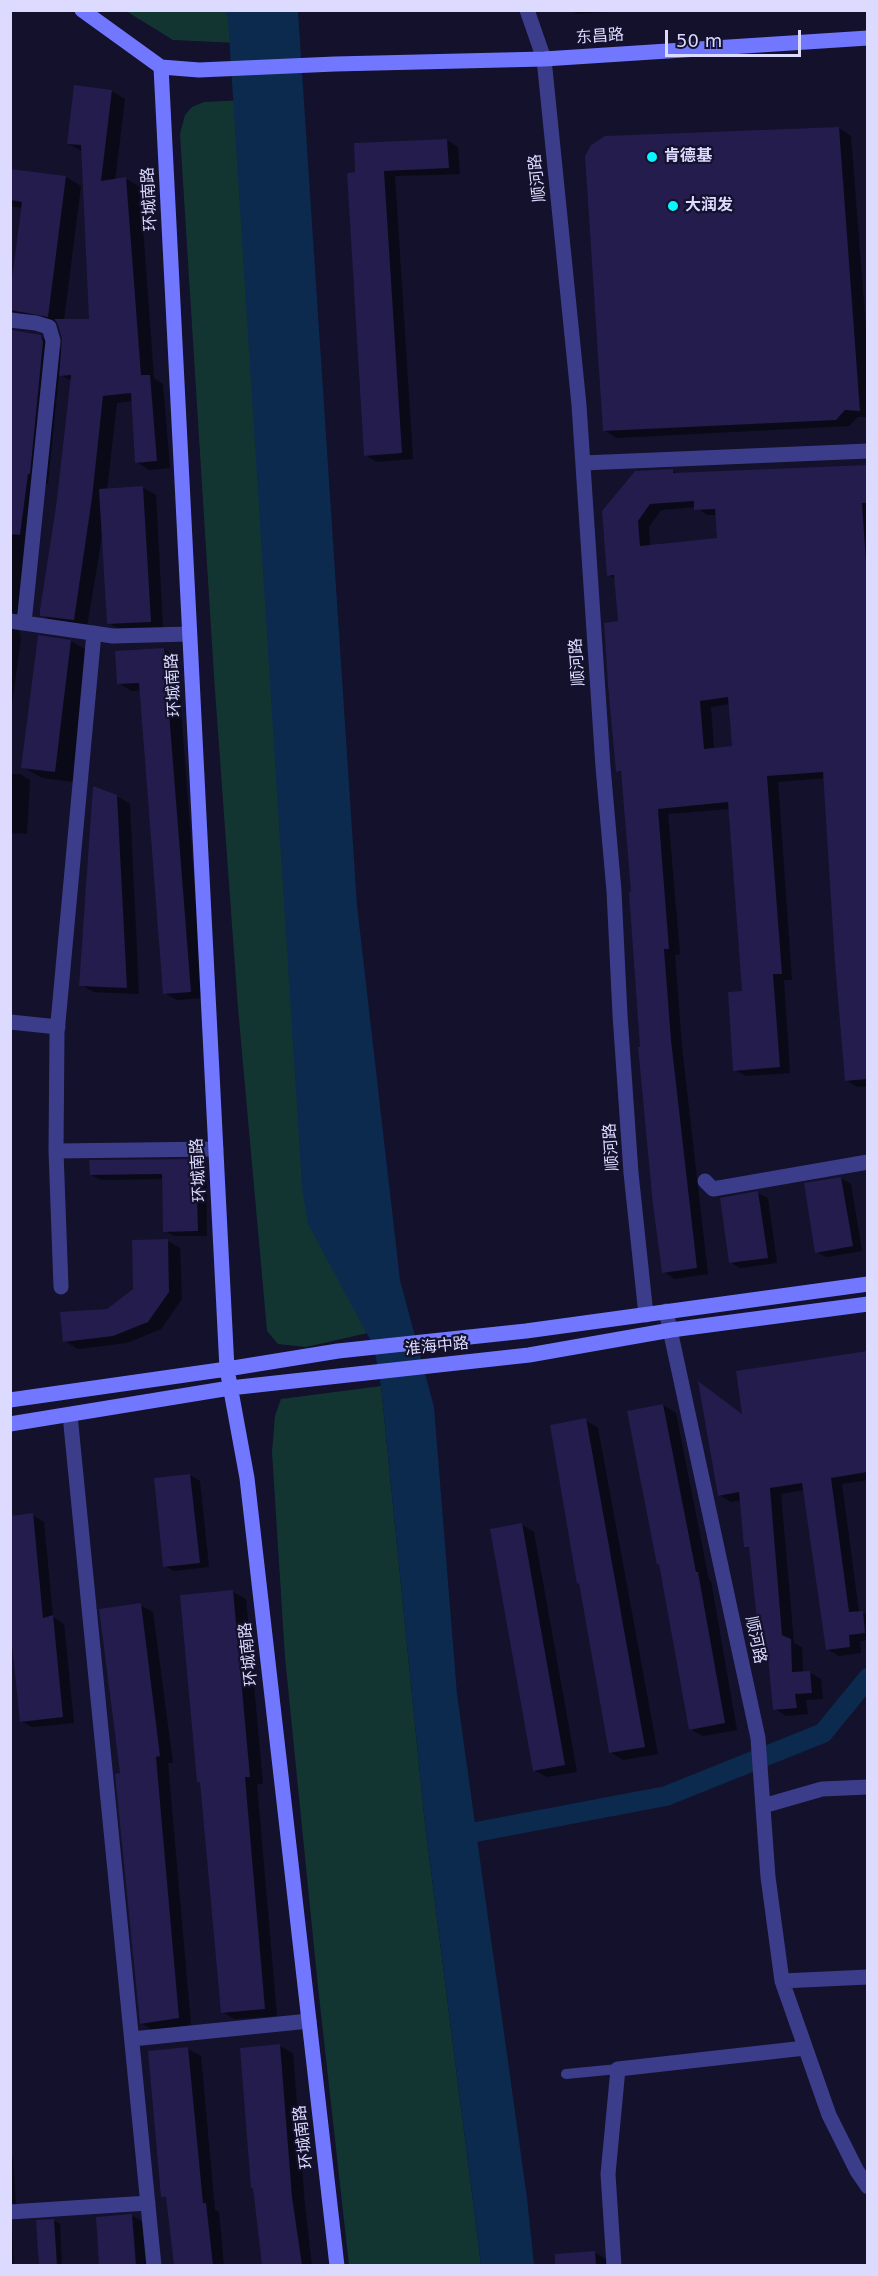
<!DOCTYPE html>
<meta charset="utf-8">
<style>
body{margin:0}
#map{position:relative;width:878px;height:2276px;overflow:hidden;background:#13112b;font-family:"DejaVu Sans",sans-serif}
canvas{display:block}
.frame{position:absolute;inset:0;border:12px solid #dcdbff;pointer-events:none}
.scale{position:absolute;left:665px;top:30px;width:136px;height:27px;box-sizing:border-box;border:3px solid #dcdbff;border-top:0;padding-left:8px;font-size:18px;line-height:21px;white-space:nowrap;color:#dcdbff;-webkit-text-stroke:4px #13112b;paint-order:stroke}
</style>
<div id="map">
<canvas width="878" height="2276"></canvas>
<div class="frame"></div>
<div class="scale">50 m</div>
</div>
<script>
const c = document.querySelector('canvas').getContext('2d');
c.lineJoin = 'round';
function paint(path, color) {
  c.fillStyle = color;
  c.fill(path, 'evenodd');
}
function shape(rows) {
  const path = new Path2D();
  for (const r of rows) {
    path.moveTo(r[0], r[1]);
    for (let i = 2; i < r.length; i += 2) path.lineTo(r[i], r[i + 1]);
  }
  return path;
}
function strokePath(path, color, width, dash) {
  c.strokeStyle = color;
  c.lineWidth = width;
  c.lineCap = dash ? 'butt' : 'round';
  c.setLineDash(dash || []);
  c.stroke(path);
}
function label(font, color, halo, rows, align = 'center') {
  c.font = font + ' "DejaVu Sans","Noto Sans SC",sans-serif';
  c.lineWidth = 4.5;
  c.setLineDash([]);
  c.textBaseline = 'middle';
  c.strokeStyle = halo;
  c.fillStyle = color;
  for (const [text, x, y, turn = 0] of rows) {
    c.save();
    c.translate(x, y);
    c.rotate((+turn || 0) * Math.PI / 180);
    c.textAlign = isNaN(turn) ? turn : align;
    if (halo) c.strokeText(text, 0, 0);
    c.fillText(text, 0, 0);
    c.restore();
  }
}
paint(shape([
 [126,11,232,11,237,43,173,40],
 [245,100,372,1332,306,1347,278,1344,267,1331,238,1008,214,676,180,134,185,115,192,107,204,102],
 [381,1386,425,1824,481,2265,349,2265,318,1987,285,1657,272,1452,275,1416,281,1399]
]), '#133532');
paint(shape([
 [225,11,298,11,357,905,400,1280,434,1407,457,1694,527,2198,534,2265,481,2265,425,1824,381,1386,374,1347,308,1224,302,1187,228,19]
]), '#0c294e');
paint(shape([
 [570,10,639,10,577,14],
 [112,91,125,99,115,181,126,179,140,187,154,378,163,384,170,468,150,470,136,462,133,401,117,403,107,490,143,488,156,495,163,628,121,630,108,623,103,530,87,627,56,623,42,615,58,507,72,381,59,374,48,484,46,484,29,616,19,630,21,639,10,718,10,355,13,332,40,336,60,347,62,356,64,339,59,323,25,319,10,310,23,208,10,206,10,171,66,177,81,186,64,320,91,321,82,151,68,144],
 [839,128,851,136,868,354,868,417,858,417,849,426,617,438,604,430],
 [447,140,458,147,460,174,395,176,413,459,377,462,365,455,356,173],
 [868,467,868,1086,857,1087,846,1080,825,778,778,782,792,980,784,980,790,1073,746,1076,735,1070,744,993,730,809,668,814,680,954,675,955,682,1047,708,1274,675,1279,664,1272,642,1048,633,894,622,773,618,771,619,623,616,579,609,575,604,511,672,471,679,474],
 [696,507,707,515,717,515,719,540,650,547,649,527,661,510],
 [730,704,734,748,714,750,711,707],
 [39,637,71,641,90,652,74,782,42,778,23,767],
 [164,649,177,657,203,998,177,1000,164,993,141,690,132,691,119,683,116,653],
 [10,774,20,774,30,780,27,834,10,833],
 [117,796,130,804,139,994,94,992,81,985],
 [196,1160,206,1166,207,1236,174,1236,165,1231,163,1179,101,1180,91,1175,91,1162],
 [841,1178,851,1184,862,1251,826,1257,817,1252],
 [758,1193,768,1198,777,1263,740,1268,730,1262],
 [168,1241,180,1248,182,1299,161,1329,127,1343,78,1349,65,1341,134,1290],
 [868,1353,868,1480,842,1484,859,1612,868,1615,868,1640,860,1641,861,1653,839,1656,827,1649,804,1490,781,1494,794,1643,802,1647,803,1673,809,1672,821,1679,823,1699,806,1700,808,1714,786,1716,775,1709,768,1651,761,1647,750,1549,746,1546,741,1500,731,1502,719,1495,700,1384,747,1420,737,1373],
 [663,1405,676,1413,709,1580,711,1581,737,1730,703,1736,690,1729],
 [585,1420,598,1428,658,1754,623,1760,610,1752,580,1584,578,1583],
 [190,1475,200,1481,209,1567,174,1571,165,1566],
 [32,1515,44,1522,53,1617,64,1624,74,1723,32,1727,21,1721],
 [522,1525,534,1532,577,1772,547,1777,534,1770],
 [233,1592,246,1599,263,1784,257,1784,277,2016,235,2019,222,2012],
 [140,1605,153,1612,173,1763,168,1763,191,2025,154,2031,141,2023,122,1774],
 [280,2046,293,2053,305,2205,312,2266,264,2266,255,2189],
 [188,2049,201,2056,215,2210,219,2212,224,2266,175,2266,168,2199,163,2196],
 [10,2156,13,2158,16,2205,10,2207],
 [132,2216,145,2223,148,2266,101,2266,97,2218],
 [53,2220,60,2224,62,2266,41,2266,37,2222],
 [10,2223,12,2226,14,2266,10,2266],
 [595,2253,606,2259,607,2266,567,2266,566,2255]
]), '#0007');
strokePath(shape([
 [476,1832,666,1796,823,1733,868,1678]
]), '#0c294e', 20);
paint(shape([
 [74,85,112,90,101,181,126,177,141,375,150,375,157,461,135,463,131,393,103,396,92,498,74,620,40,616,40,610,56,507,71,375,59,376,62,339,58,324,54,319,89,319,81,145,67,144],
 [839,127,860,411,845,410,836,420,603,431,585,156,591,145,605,136],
 [447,139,449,168,384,171,402,453,364,456,347,173,355,172,354,143],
 [10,169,66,176,48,317,10,310,10,293,22,202,10,200],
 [12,330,41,335,43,342,30,474,28,474,20,535,10,534],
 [867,465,867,503,862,503,867,577,867,1079,845,1081,835,963,823,772,767,776,782,974,773,974,780,1067,733,1071,728,992,742,991,728,802,658,809,669,949,664,949,671,1040,697,1268,662,1273,653,1205,638,1047,640,1047,629,892,631,892,621,771,616,772,608,685,604,623,618,621,614,575,607,576,602,511,635,471,673,469,673,473],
 [694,501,694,510,715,509,717,538,640,546,638,521,650,504],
 [728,697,732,746,704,749,700,701],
 [143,486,151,622,107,624,99,489],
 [38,635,71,640,55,772,21,768],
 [164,648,191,992,163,994,139,683,117,684,115,651],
 [93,786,117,795,127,988,79,986],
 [196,1159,198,1231,163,1232,162,1174,90,1175,89,1160],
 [841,1177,853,1246,815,1253,804,1183],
 [758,1191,768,1258,729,1263,720,1198],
 [168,1239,169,1292,148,1322,113,1336,63,1342,60,1312,107,1309,133,1289,132,1240],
 [867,1351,867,1472,831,1478,849,1612,863,1611,865,1633,849,1635,850,1647,826,1650,802,1483,770,1488,782,1635,791,1639,792,1672,810,1671,812,1693,795,1694,797,1708,773,1710,767,1647,760,1648,749,1547,744,1547,739,1492,718,1496,698,1381,742,1414,736,1371],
 [663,1404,696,1572,698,1572,725,1723,689,1730,659,1564,657,1565,627,1411],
 [586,1418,645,1747,609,1753,579,1583,577,1584,550,1425],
 [190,1474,200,1563,163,1567,154,1478],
 [33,1513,43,1618,53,1615,63,1717,20,1722,10,1626,10,1516],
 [522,1523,565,1765,533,1771,490,1529],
 [233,1590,250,1777,245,1777,265,2009,221,2013,200,1782,197,1782,180,1595],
 [141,1603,160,1756,156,1757,179,2018,140,2024,115,1774,120,1773,99,1609],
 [280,2044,292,2197,302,2265,262,2265,253,2188,251,2188,240,2048],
 [188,2047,203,2203,206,2203,213,2265,174,2265,166,2197,161,2197,148,2051],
 [132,2214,136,2265,99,2265,96,2217],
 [54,2219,57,2265,39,2265,36,2220],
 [595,2251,596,2265,555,2265,555,2254]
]), '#231c4c');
strokePath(shape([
 [566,2074,618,2069]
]), '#3b3d8a', 10);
strokePath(shape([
 [527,10,544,59,579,405,603,767,614,891,620,1015,631,1173,646,1315],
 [10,320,36,323,49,327,53,341,24,623],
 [583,463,868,451],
 [10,621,113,636,189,634],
 [94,633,57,1033,56,1151,216,1149],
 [10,1022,58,1027],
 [56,1151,61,1287],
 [705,1181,713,1189,868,1162],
 [666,1311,758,1738,768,1877,782,1981,829,2115,857,2171,868,2187],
 [70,1415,154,2266],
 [763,1806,822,1789,868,1787],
 [782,1981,868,1977],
 [132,2039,309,2021],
 [10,2212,148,2203],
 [614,2266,608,2174,618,2069,805,2048]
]), '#3b3d8a', 15);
strokePath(shape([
 [82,10,161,67],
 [161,67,227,1369,247,1478,337,2266],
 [161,67,199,70,335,64,544,59,868,38],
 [10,1400,227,1369,338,1351,526,1331,868,1284],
 [10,1424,230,1388,529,1355,671,1330,868,1304]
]), '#7277ff', 15);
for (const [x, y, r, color] of [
 [652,157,6,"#07f6ff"],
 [673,206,6,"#07f6ff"]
]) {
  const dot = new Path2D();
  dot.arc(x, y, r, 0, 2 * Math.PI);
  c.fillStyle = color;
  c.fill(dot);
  strokePath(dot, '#13112b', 2);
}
label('16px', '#dcdbff', '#13112b', [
 ["东昌路",600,37,-4],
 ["顺河路",538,178,-96],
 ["环城南路",150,199,-93],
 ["顺河路",578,662,-94],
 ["环城南路",174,685,-93],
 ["顺河路",612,1147,-94],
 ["环城南路",199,1170,-93],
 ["淮海中路",437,1347,-6],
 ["顺河路",755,1640,78],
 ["环城南路",249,1654,-96],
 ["环城南路",304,2137,-97]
]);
label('bold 16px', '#dcdbff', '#13112b', [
 ["肯德基",664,157],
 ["大润发",685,206]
], 'left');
</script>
